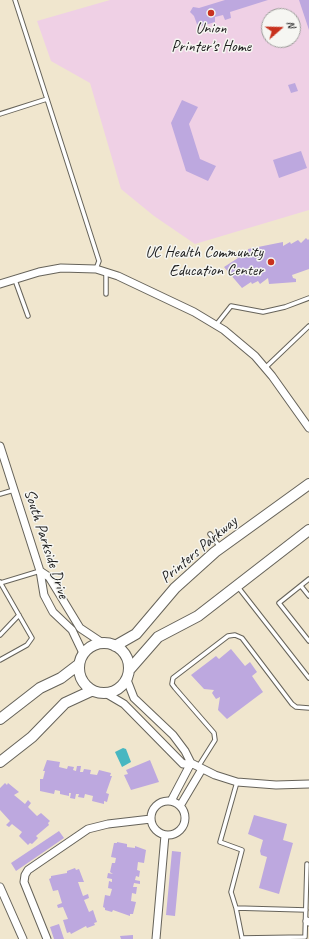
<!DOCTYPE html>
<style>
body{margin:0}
#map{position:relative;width:309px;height:939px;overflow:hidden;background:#f0e6ce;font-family:Caveat,sans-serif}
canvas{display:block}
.north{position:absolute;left:261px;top:8px;width:40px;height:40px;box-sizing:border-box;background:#f6f6f2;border:1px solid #9f9f9c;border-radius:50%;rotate:70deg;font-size:11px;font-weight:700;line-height:16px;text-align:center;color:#1c1c1c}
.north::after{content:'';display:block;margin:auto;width:14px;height:18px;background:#c8321e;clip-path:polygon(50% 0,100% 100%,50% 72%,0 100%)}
</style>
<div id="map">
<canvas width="309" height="939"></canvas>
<div class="north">N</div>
</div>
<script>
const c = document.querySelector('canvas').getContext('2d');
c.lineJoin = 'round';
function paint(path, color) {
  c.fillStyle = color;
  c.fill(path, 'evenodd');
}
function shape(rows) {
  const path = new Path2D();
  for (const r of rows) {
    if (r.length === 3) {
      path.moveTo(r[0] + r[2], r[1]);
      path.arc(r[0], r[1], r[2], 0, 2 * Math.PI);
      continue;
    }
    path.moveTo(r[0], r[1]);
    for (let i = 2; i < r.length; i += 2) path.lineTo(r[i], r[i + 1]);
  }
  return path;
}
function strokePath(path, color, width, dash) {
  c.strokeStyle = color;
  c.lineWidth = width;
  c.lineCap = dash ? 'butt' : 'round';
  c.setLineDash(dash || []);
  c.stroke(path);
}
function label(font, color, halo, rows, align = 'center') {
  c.font = font + ' Caveat,sans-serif';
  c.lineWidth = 3;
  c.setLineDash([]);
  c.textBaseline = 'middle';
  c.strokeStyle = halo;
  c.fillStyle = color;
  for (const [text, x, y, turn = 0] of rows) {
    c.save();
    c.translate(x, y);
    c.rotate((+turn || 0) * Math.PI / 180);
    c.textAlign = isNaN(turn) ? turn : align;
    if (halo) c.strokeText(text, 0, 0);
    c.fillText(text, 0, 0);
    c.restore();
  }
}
paint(shape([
 [110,0,309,0,309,210,195,244,154,216,121,189,90,83,51,61,37,21],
 [269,16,293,16,293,40,269,40]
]), '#efd0e5');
paint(shape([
 [123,748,126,749,131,762,122,767,115,752]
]), '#48b7c1');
paint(shape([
 [225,0,268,0,230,12,231,18,225,20,223,15,215,17,215,22,198,27,194,16,190,12,193,7,199,8],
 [299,0,309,0,309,30],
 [295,83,298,91,291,93,288,85],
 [182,100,198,107,189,124,200,159,216,166,208,181,186,171,171,123],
 [301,151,307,168,279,178,273,160],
 [306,238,308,240,309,239,309,269,292,275,293,278,296,279,296,282,269,284,268,278,260,284,258,281,252,284,251,282,242,288,224,267,238,258,236,256,248,252,248,249,283,242,283,246,290,242,291,244,298,240,301,243],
 [231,649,245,666,250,662,257,672,252,676,263,692,227,719,218,710,220,697,216,699,212,693,214,690,204,689,191,675,216,656,219,659],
 [47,760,60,762,59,767,67,769,68,766,74,767,73,770,76,771,77,766,81,766,80,772,83,772,84,769,91,770,90,774,97,775,99,770,111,773,110,776,112,776,106,793,109,794,107,802,104,801,104,804,92,801,93,796,85,794,84,798,78,797,79,794,76,794,75,799,70,798,71,793,69,793,69,796,60,794,60,791,55,790,54,794,40,791,40,779,43,779,45,771,43,771],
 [150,760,159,782,131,790,124,775,128,774,126,770],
 [5,783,7,785,8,783,19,792,14,795,25,804,28,800,31,803,28,807,37,816,41,813,50,821,48,823,49,825,36,836,38,838,32,844,30,843,28,845,19,836,22,832,12,824,9,827,6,825,10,821,0,810,0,788],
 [254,815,287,824,283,840,293,843,279,894,259,888,267,857,261,855,260,851,263,840,248,834],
 [59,831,64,838,16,871,11,863],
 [117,842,127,844,127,847,135,848,135,846,146,850,144,863,138,862,137,870,140,871,139,877,136,876,135,880,140,881,140,884,134,883,133,887,137,887,136,894,132,893,131,901,136,902,133,914,130,914,130,916,113,910,112,912,105,910,105,908,103,907,105,895,110,896,112,889,108,888,109,881,112,882,112,879,107,878,108,873,113,874,110,872,112,863,115,863,116,858,111,857,114,843,117,843],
 [172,851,181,852,175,916,166,915],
 [75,868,76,870,79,869,84,882,78,882,83,896,88,894,89,898,84,900,89,912,93,910,97,922,94,923,95,925,87,928,86,926,71,934,70,932,67,933,63,920,68,919,63,907,58,908,57,905,62,903,58,890,53,891,49,879,51,878,51,876,67,873,67,871],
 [59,924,64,939,54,939,50,927],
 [133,935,133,939,121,939,120,936]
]), '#bda8df');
const service = shape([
 [47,99,99,261,96,269],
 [0,114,47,99,15,0],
 [15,280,28,316],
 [106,294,106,273],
 [216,325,231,306,263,312,285,307,309,298],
 [265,368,309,326],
 [0,494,14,490],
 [210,534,220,547],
 [309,579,279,603,309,641],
 [0,583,40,571],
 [301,586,309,596],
 [238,587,309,678],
 [0,635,19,615],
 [0,660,27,645,32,638,0,582],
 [198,767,215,740,214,733,175,688,172,684,173,678,228,636,235,635,242,638,292,704,296,707,309,708],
 [237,782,220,842,242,850,231,892,236,908,306,910],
 [236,908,242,938,305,937,307,864]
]);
const minor = shape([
 [0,284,39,272,61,268,96,269,118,276,194,312,224,330,255,356,272,376,309,428],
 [0,446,40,571,44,595,53,612,72,630,83,653],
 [40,571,49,577,80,628,101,642],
 [127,680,134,698,173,735,185,751,191,763,215,775,237,782,276,785,309,784],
 [107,694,124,704,183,764,191,763],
 [171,801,191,763],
 [168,818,17],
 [180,806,202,769],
 [0,887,23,939],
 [307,921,309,922],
 [47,939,24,882,25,875,28,870,88,829,108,824,151,819],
 [156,939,165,835]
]);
const secondary = shape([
 [104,668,25],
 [115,646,136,634,175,588,215,552,309,484],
 [130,669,158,637,198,616,309,530],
 [0,719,40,688,61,678,78,665],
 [0,762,32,737,65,703,91,691]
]);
strokePath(service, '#66635a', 5.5);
strokePath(minor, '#66635a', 9);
strokePath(secondary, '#66635a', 12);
strokePath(service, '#fff', 3.5);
strokePath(minor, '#fff', 7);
strokePath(secondary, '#fff', 10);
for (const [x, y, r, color] of [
 [211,13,4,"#c8321e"],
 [271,262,4,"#c8321e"]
]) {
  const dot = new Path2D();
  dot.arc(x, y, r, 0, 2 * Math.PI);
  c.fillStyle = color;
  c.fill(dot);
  strokePath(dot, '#f6f6f2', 1.5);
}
label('16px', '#1c1c1c', '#f6f6f2', [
 ["Union",211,29],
 ["Printer's Home",211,47],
 ["UC Health Community",263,253,"right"],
 ["Education Center",263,271,"right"]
]);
label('16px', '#1c1c1c', '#f6f6f2', [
 ["South Parkside Drive",46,544,72],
 ["Printers Parkway",199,550,-40]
]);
</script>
